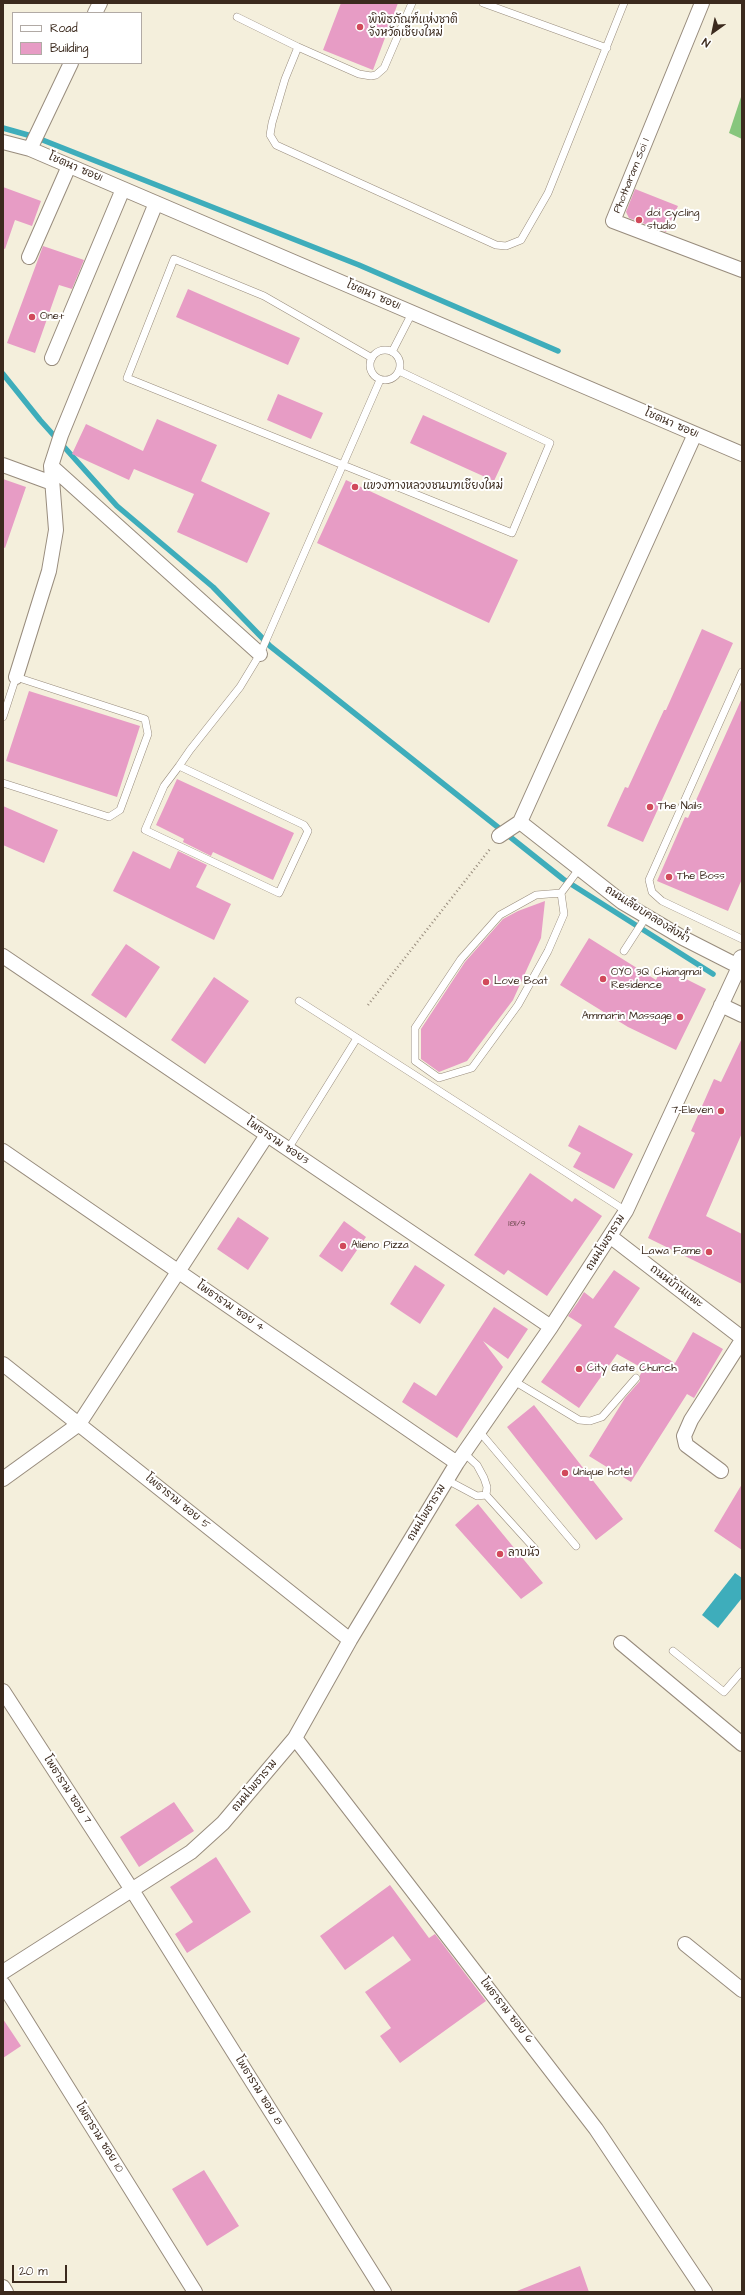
<!DOCTYPE html>
<meta charset="utf-8">
<style>
body{margin:0}
#map{position:relative;width:745px;height:2295px;overflow:hidden;background:#f4efdc;font-family:"Architects Daughter",sans-serif}
canvas{display:block}
.frame{position:absolute;inset:0;border:4px solid #3b2a1e;pointer-events:none}
.legend{position:absolute;left:12px;top:12px;width:130px;height:52px;box-sizing:border-box;background:#fff;border:1px solid #b1aaa5;margin:0;padding:5px 7px;list-style:none;font-size:12px;color:#3b2a1e}
.legend li{display:flex;align-items:center;gap:8px;height:20px}
.legend b{width:20px;border:1px solid #b1aaa5}
.north{position:absolute;left:693px;top:12px;width:40px;height:40px;-webkit-text-stroke:3px #fff;paint-order:stroke;rotate:213deg;font-size:11px;font-weight:700;line-height:16px;text-align:center;color:#3b2a1e}
.north::after{content:'';display:block;margin:auto;width:14px;height:18px;background:#3b2a1e;clip-path:polygon(50% 0,100% 100%,50% 72%,0 100%)}
.scale{position:absolute;left:12px;top:2265px;width:55px;height:18px;box-sizing:border-box;border:2px solid #3b2a1e;border-top:0;padding-left:5px;font-size:12px;line-height:14px;white-space:nowrap;color:#3b2a1e;-webkit-text-stroke:3px #fff;paint-order:stroke}
</style>
<div id="map">
<canvas width="745" height="2295"></canvas>
<div class="frame"></div>
<ul class="legend">
<li><b style="height:5px;background:#fff"></b>Road</li>
<li><b style="height:11px;background:#e79cc5"></b>Building</li>
</ul>
<div class="north">N</div>
<div class="scale">20 m</div>
</div>
<script>
const c = document.querySelector('canvas').getContext('2d');
c.lineJoin = 'round';
function paint(path, color) {
  c.fillStyle = color;
  c.fill(path, 'evenodd');
}
function shape(rows) {
  const path = new Path2D();
  for (const r of rows) {
    if (r.length === 3) {
      path.moveTo(r[0] + r[2], r[1]);
      path.arc(r[0], r[1], r[2], 0, 2 * Math.PI);
      continue;
    }
    path.moveTo(r[0], r[1]);
    for (let i = 2; i < r.length; i += 2) path.lineTo(r[i], r[i + 1]);
  }
  return path;
}
function strokePath(path, color, width, dash) {
  c.strokeStyle = color;
  c.lineWidth = width;
  c.lineCap = dash ? 'butt' : 'round';
  c.setLineDash(dash || []);
  c.stroke(path);
}
function label(font, color, halo, rows, align = 'center') {
  c.font = font + ' "Architects Daughter","Playpen Sans Thai",sans-serif';
  c.lineWidth = 4;
  c.setLineDash([]);
  c.textBaseline = 'middle';
  c.strokeStyle = halo;
  c.fillStyle = color;
  for (const [text, x, y, turn = 0] of rows) {
    c.save();
    c.translate(x, y);
    c.rotate((+turn || 0) * Math.PI / 180);
    c.textAlign = isNaN(turn) ? turn : align;
    if (halo) c.strokeText(text, 0, 0);
    c.fillText(text, 0, 0);
    c.restore();
  }
}
paint(shape([
 [742,94,742,139,729,133]
]), '#87c67d');
paint(shape([
 [735,1573,742,1578,742,1598,718,1628,702,1615]
]), '#3eadbb');
strokePath(shape([
 [3,128,35,137,359,265,558,351],
 [3,374,40,420,117,506,213,587,270,646,563,879,713,974]
]), '#3eadbb', 5.5);
paint(shape([
 [341,3,398,3,373,70,323,50],
 [3,187,41,201,32,226,15,220,5,249,3,248],
 [635,189,678,206,666,232,629,218,626,212],
 [43,246,84,260,72,289,59,285,35,353,7,343],
 [188,289,300,338,288,365,176,317],
 [278,394,323,413,311,439,267,420],
 [423,415,507,453,494,481,410,443],
 [157,419,217,445,201,481,270,513,247,563,177,532,194,494,134,469,129,480,72,454,86,424,143,451],
 [3,479,26,487,5,548,3,547],
 [346,480,518,560,489,623,317,543],
 [702,629,733,643,643,842,607,826,625,787,628,788,664,710,666,710],
 [29,691,140,726,117,797,6,761],
 [742,698,742,879,728,911,657,881,685,817,688,818],
 [177,779,294,833,273,880,213,852,211,856,183,842,184,839,156,825],
 [3,806,58,830,44,863,3,845],
 [133,851,170,869,178,851,207,865,196,887,231,904,214,940,113,891],
 [545,901,541,938,513,1000,467,1061,439,1072,421,1059,421,1029,465,962,503,919,518,911],
 [589,938,656,980,662,967,706,989,676,1050,628,1027,560,985],
 [126,944,160,967,126,1018,91,995],
 [214,977,249,1001,205,1064,171,1040],
 [742,1038,742,1133,706,1216,742,1234,742,1284,648,1238,695,1133,691,1131,714,1079,721,1082],
 [579,1125,633,1154,614,1189,573,1167,581,1153,568,1146],
 [530,1173,572,1202,575,1198,602,1216,547,1296,508,1270,504,1275,474,1255],
 [238,1217,269,1238,248,1270,217,1249],
 [344,1221,366,1237,342,1272,319,1256],
 [415,1265,445,1285,420,1324,390,1304],
 [614,1270,640,1288,614,1327,675,1363,693,1332,723,1349,694,1398,687,1394,631,1482,589,1456,625,1398,640,1381,640,1375,644,1369,617,1354,579,1408,541,1382,582,1325,568,1316,578,1302,584,1292,593,1299],
 [494,1307,528,1329,508,1359,483,1341,503,1367,457,1438,402,1402,414,1382,436,1396],
 [534,1405,623,1519,596,1540,507,1427],
 [742,1484,742,1550,714,1531],
 [478,1504,543,1583,521,1599,455,1525],
 [174,1802,194,1831,139,1867,120,1837],
 [216,1857,251,1912,187,1953,175,1934,193,1922,170,1887],
 [390,1885,429,1938,435,1934,486,2001,400,2063,380,2036,391,2028,365,1992,411,1960,393,1936,345,1970,320,1936],
 [3,2019,21,2046,3,2058],
 [204,2170,239,2226,207,2246,172,2189],
 [580,2266,589,2292,517,2292,517,2291]
]), '#e79cc5');
const service = shape([
 [483,3,607,48],
 [237,17,298,47,359,74,371,76,376,75,384,68,412,3],
 [298,47,285,79,272,123,270,135,276,145,496,245,506,246,521,240,548,193,624,3],
 [385,365,15],
 [392,352,412,313],
 [372,358,264,296,174,259,127,378,512,533,550,443,399,371],
 [742,672,649,880,652,892,662,901,742,939],
 [3,717,16,677,145,719,148,734,120,810,109,817,3,783],
 [179,766,304,825,308,831,279,893,145,830,164,786,179,766,190,750,240,687,260,654,380,380],
 [561,893,564,914,548,951,518,1005,472,1068,439,1078,415,1061,415,1028,461,959,500,915,536,895,561,893],
 [561,893,579,869],
 [624,951,646,917],
 [299,1001,357,1038],
 [288,1149,357,1038,626,1211],
 [514,1381,579,1420,590,1421,602,1417,636,1378],
 [479,1431,576,1546],
 [447,1480,477,1496,486,1495,487,1487,484,1478,477,1465,464,1453],
 [486,1495,535,1549],
 [673,1651,724,1692,742,1671]
]);
const minor = shape([
 [702,3,613,221,742,270],
 [95,13,100,3],
 [3,142,30,149,742,454],
 [30,149,71,63],
 [29,257,69,166],
 [52,358,123,189],
 [3,465,52,483],
 [51,466,260,654],
 [16,677,49,571,56,530,51,466,61,435,156,203],
 [520,822,622,902,683,938,742,968],
 [499,836,520,822,695,434],
 [3,956,551,1327],
 [721,1005,742,1015],
 [3,1151,457,1463],
 [611,1237,742,1338],
 [3,1364,350,1640],
 [721,1471,686,1445,684,1436,691,1420,742,1340],
 [3,1479,79,1424,267,1135],
 [621,1643,742,1744],
 [3,1691,132,1890,384,2292],
 [295,1738,596,2129,705,2292],
 [685,1944,742,1990],
 [3,1972,191,1852,223,1823,295,1738,350,1640,457,1463,551,1327,626,1211,739,967],
 [3,1984,195,2292],
 [3,2287,6,2292]
]);
const tertiary = shape([
 [739,967,742,959]
]);
strokePath(service, '#988c7d', 8);
strokePath(minor, '#988c7d', 16);
strokePath(tertiary, '#988c7d', 20);
strokePath(shape([
 [368,1005,490,849]
]), '#988c7d', 2.5, [1, 3]);
strokePath(service, '#fff', 7);
strokePath(minor, '#fff', 14);
strokePath(tertiary, '#fff', 18);
for (const [x, y, r, color] of [
 [360,27,4,"#d1495b"],
 [639,220,4,"#d1495b"],
 [32,317,4,"#d1495b"],
 [355,487,4,"#d1495b"],
 [650,807,4,"#d1495b"],
 [669,877,4,"#d1495b"],
 [603,979,4,"#d1495b"],
 [486,982,4,"#d1495b"],
 [680,1017,4,"#d1495b"],
 [721,1111,4,"#d1495b"],
 [343,1246,4,"#d1495b"],
 [709,1252,4,"#d1495b"],
 [579,1369,4,"#d1495b"],
 [565,1473,4,"#d1495b"],
 [500,1554,4,"#d1495b"]
]) {
  const dot = new Path2D();
  dot.arc(x, y, r, 0, 2 * Math.PI);
  c.fillStyle = color;
  c.fill(dot);
  strokePath(dot, '#fff', 1.5);
}
label('9px', '#664648', null, [
 ["181/9",517,1224]
]);
label('11px', '#3b2a1e', '#fff', [
 ["พิพิธภัณฑ์แห่งชาติ",368,21],
 ["จังหวัดเชียงใหม่",368,34],
 ["doi cycling",647,214],
 ["studio",647,227],
 ["One+",40,317],
 ["แขวงทางหลวงชนบทเชียงใหม่",363,487],
 ["The Nails",658,807],
 ["The Boss",677,877],
 ["OYO 3Q Chiangmai",611,973],
 ["Residence",611,986],
 ["Love Boat",494,982],
 ["Ammarin Massage",672,1017,"right"],
 ["7-Eleven",713,1111,"right"],
 ["Alieno Pizza",351,1246],
 ["Lawa Fame",701,1252,"right"],
 ["City Gate Church",587,1369],
 ["Unique hotel",573,1473],
 ["ลาบนัว",508,1554]
], 'left');
label('11px', '#3b2a1e', '#fff', [
 ["โชตนา ซอย1",75,168,23],
 ["Photharam Soi 1",632,176,-68],
 ["โชตนา ซอย1",373,296,23],
 ["โชตนา ซอย1",671,424,23],
 ["ถนนเลียบคลองส่งน้ำ",647,915,32],
 ["โพธาราม ซอย3",277,1142,34],
 ["ถนนโพธาราม",606,1243,-58],
 ["ถนนบ้านแพะ",676,1287,37],
 ["โพธาราม ซอย 4",230,1307,34],
 ["โพธาราม ซอย 5",177,1502,39],
 ["ถนนโพธาราม",427,1513,-59],
 ["ถนนโพธาราม",255,1786,-50],
 ["โพธาราม ซอย 7",67,1790,57],
 ["โพธาราม ซอย 6",506,2011,52],
 ["โพธาราม ซอย 8",258,2091,58],
 ["โพธาราม ซอย 10",99,2138,58]
]);
</script>
